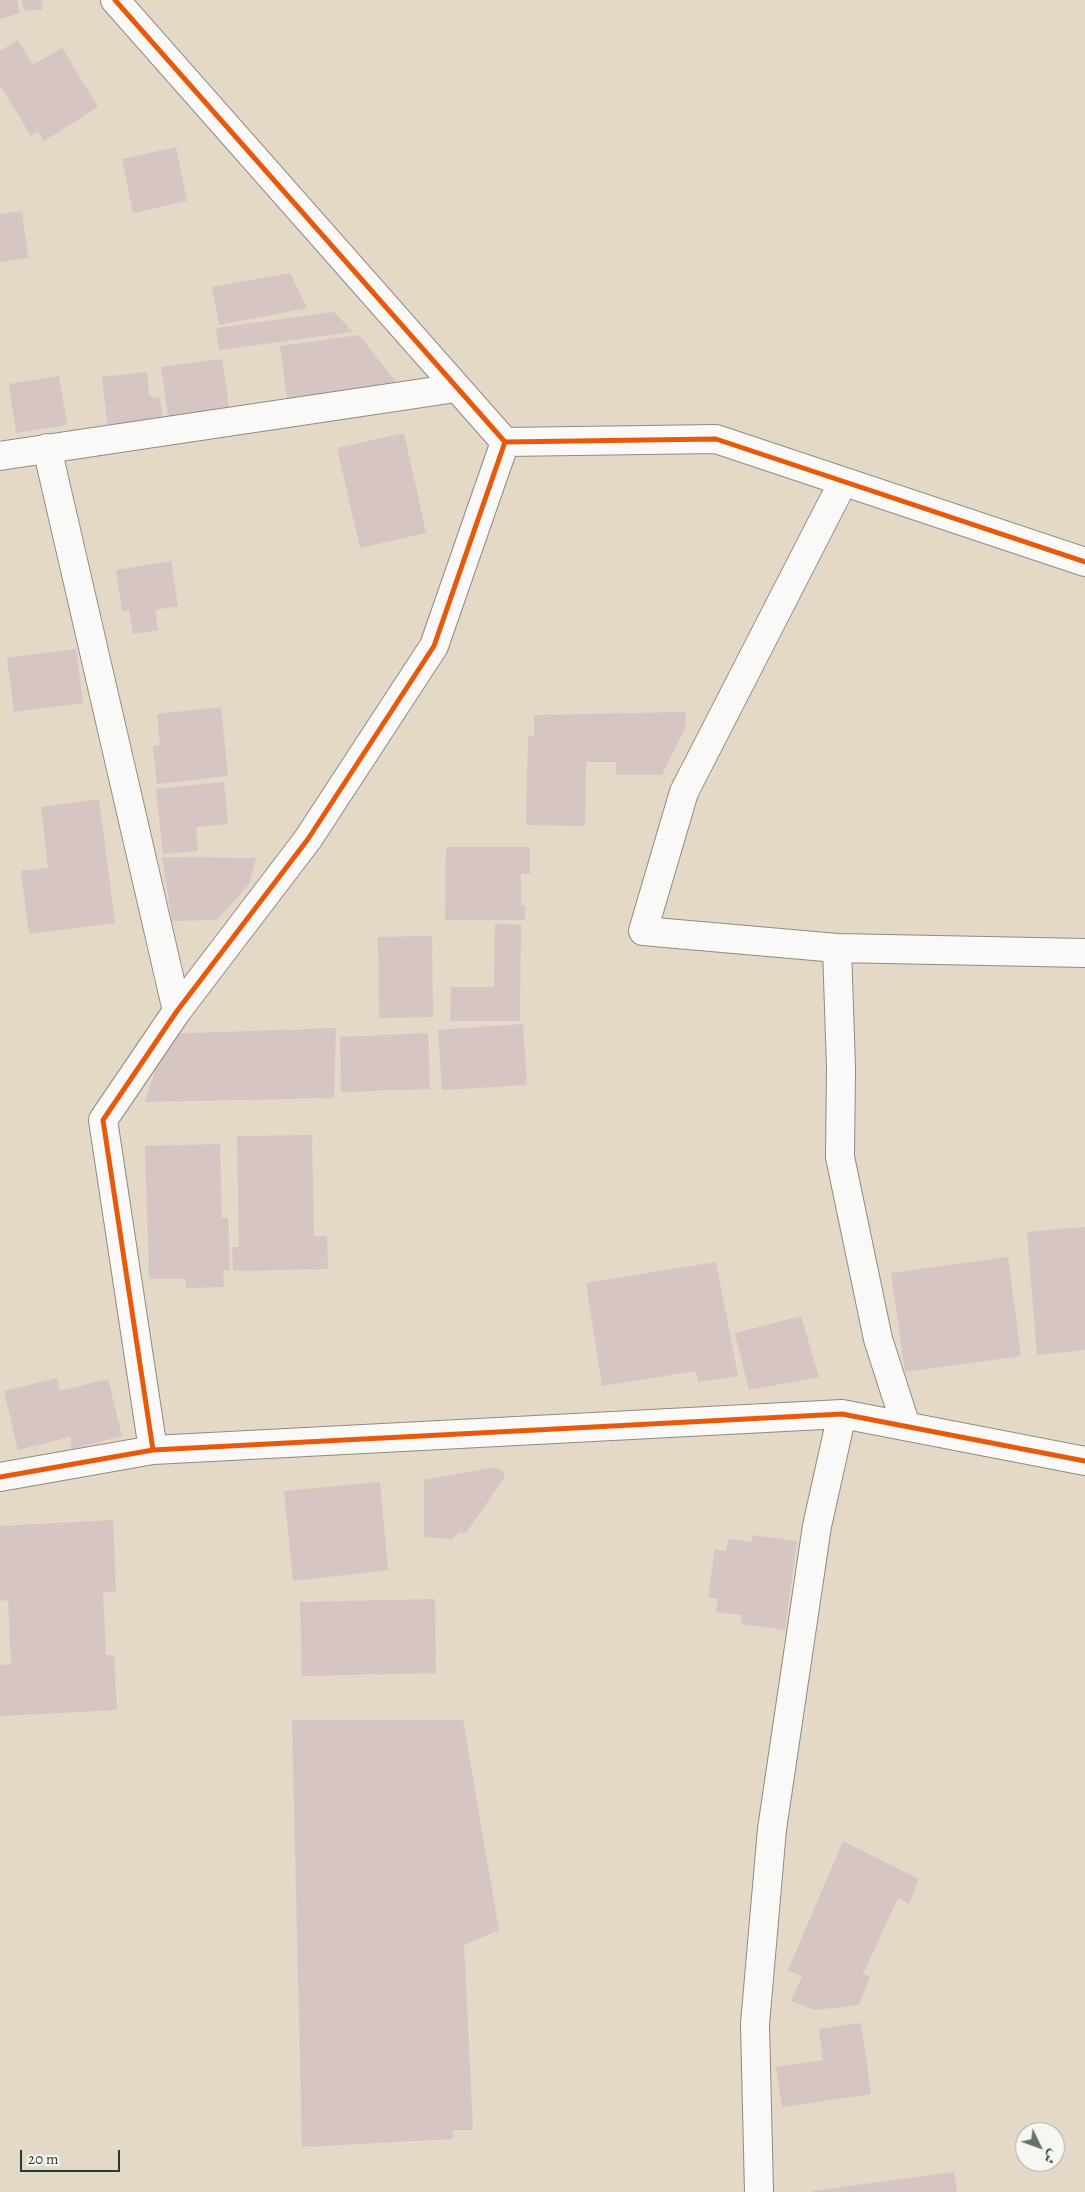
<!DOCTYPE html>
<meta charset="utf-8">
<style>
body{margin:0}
#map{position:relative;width:1085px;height:2192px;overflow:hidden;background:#e4d8c7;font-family:Alegreya,Amiri,serif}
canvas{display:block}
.north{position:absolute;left:1015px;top:2122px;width:50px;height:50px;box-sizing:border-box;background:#f6f6f2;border:1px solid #a0aca6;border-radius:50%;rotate:132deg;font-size:14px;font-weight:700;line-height:20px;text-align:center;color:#1f3d34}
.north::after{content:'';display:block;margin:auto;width:18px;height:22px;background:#647367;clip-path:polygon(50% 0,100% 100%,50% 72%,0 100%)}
.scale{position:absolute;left:20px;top:2150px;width:100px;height:22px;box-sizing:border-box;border:2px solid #1f3d34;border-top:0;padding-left:6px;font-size:15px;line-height:18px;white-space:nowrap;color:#1f3d34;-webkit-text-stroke:4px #f6f6f2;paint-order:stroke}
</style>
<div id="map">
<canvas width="1085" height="2192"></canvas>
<div class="north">ش</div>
<div class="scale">20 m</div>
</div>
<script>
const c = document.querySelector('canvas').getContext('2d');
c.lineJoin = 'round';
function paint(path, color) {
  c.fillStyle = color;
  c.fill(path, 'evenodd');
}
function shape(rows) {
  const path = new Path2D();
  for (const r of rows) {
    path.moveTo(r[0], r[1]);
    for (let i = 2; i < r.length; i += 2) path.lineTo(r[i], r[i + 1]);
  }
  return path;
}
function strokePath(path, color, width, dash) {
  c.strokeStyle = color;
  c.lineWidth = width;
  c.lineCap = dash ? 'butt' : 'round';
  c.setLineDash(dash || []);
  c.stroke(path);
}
paint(shape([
 [0,0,17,0,20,13,0,19],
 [22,0,41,0,43,9,24,11],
 [18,40,33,65,62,48,98,107,44,141,38,131,31,136,0,85,0,51],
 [176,147,187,201,133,213,122,159],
 [22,211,28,258,0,262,0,214],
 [290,273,307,308,219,325,212,287],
 [334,312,353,332,219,350,216,328],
 [359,335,397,383,287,398,280,346],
 [222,359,230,414,169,423,161,367],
 [147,372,149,396,160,398,163,423,108,429,102,377],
 [59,376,67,425,16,433,9,384],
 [404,433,426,533,360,548,337,448],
 [171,561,178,606,155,610,158,630,133,634,129,610,122,611,116,570],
 [76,649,83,703,14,712,7,658],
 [221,707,228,776,157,784,153,746,160,745,157,714],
 [686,712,685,728,662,775,616,775,616,762,586,762,585,826,526,825,528,736,534,736,534,715],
 [224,782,228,824,196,827,198,851,163,854,156,789],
 [99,799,115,923,29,934,21,871,48,868,41,807],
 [446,847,530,847,530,874,521,874,521,905,525,905,525,920,445,920],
 [162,857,256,858,249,884,217,920,172,921],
 [495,924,521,925,520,1021,450,1021,451,987,494,987],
 [432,936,433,1017,379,1018,378,937],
 [523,1024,527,1085,442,1090,438,1030],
 [336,1028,334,1098,145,1102,167,1034],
 [428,1033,430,1089,341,1092,340,1037],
 [312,1135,314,1236,327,1236,328,1269,233,1271,232,1247,239,1247,237,1136],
 [220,1144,222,1218,228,1218,230,1270,223,1270,224,1287,186,1288,186,1279,149,1279,145,1146],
 [1085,1227,1085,1350,1037,1355,1027,1232],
 [1008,1257,1021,1356,905,1372,891,1273],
 [716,1262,738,1376,698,1382,696,1371,602,1386,586,1283],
 [801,1316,819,1377,749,1390,735,1333],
 [57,1378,60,1391,108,1379,122,1436,72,1449,70,1437,18,1450,4,1391],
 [496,1467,504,1472,504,1478,466,1533,460,1532,451,1539,424,1537,424,1480],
 [380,1482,388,1570,293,1581,284,1491],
 [113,1520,116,1591,103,1592,106,1655,114,1655,117,1710,0,1716,0,1665,11,1664,8,1600,0,1601,0,1526],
 [752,1535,797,1541,785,1630,741,1624,742,1615,716,1612,718,1599,708,1597,715,1549,726,1551,728,1539,752,1542],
 [435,1599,436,1673,302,1676,300,1602],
 [292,1720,463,1720,499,1930,464,1945,473,2130,453,2130,453,2139,302,2147],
 [843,1841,919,1879,909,1904,898,1898,863,1974,870,1977,859,2005,815,2010,791,2001,802,1976,788,1970],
 [861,2023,871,2094,782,2107,776,2067,823,2060,819,2029],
 [954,2172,957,2192,812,2192,812,2191]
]), '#d6c5c2');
const street = shape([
 [115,0,505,442,716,439,1085,562],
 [47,448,177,1011],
 [0,456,456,388],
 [843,482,684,792,643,931,837,948,1085,953],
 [837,948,841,1068,840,1157,878,1339,906,1426],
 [153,1450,103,1120,177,1011,308,839,434,646,505,442],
 [0,1477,153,1450,842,1414,1085,1461],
 [759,2192,755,2024,772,1829,817,1526,842,1414]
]);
strokePath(street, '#8d8c82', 30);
strokePath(street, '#fbf9f7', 28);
strokePath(shape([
 [115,0,505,442,716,439,1085,562],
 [153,1450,103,1120,177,1011,308,839,434,646,505,442],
 [0,1477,153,1450,842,1414,1085,1461]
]), '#e8590c', 5);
</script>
